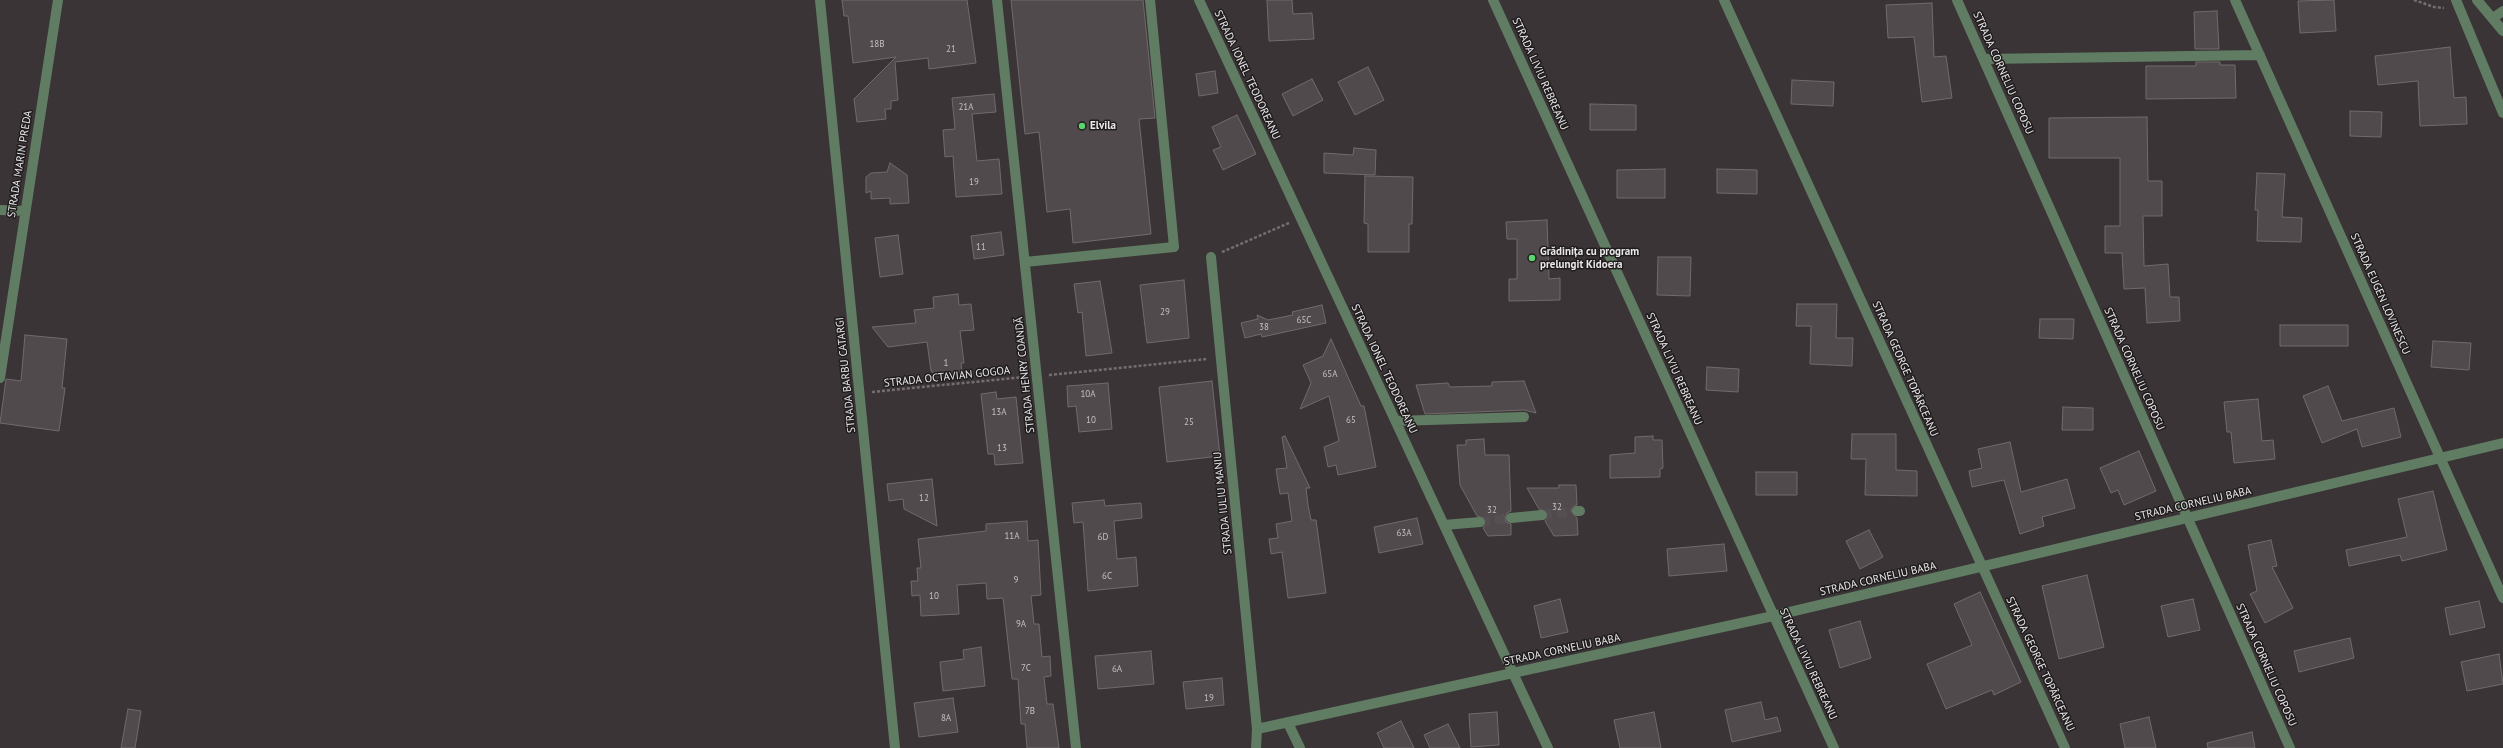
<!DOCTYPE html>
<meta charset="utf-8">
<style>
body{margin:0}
canvas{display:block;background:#3a3436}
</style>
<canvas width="2503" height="748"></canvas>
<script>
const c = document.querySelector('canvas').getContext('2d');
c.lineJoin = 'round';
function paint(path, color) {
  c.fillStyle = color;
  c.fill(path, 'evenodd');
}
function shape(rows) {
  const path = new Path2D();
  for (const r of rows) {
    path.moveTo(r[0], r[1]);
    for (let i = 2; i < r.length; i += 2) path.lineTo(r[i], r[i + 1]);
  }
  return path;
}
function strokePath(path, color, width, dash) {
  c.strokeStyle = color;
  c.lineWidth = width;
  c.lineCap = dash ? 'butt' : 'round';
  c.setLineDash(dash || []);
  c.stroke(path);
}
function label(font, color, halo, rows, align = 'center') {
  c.font = font + ' "PT Sans",sans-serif';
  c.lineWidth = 3;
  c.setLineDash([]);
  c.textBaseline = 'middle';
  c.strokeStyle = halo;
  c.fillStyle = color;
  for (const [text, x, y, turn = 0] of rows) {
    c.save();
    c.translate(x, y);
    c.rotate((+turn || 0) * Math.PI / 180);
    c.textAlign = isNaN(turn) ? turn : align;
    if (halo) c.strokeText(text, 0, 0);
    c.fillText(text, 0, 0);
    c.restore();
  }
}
const building = shape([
 [842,0,967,0,976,63,929,69,928,58,895,62,898,100,891,101,891,109,885,109,886,119,857,122,854,99,896,57,853,63,848,16,844,16,842,0],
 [1011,0,1143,0,1155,118,1139,119,1151,234,1073,243,1070,209,1047,212,1039,132,1025,134,1011,0],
 [1267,0,1292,0,1293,14,1312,13,1314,39,1269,41,1267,0],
 [2334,0,2336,31,2300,33,2298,1,2334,0],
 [1932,3,1934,57,1946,56,1952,98,1922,102,1914,37,1888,38,1886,5,1932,3],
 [2217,11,2219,49,2195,49,2194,12,2217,11],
 [2450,47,2454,98,2466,97,2467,124,2420,126,2418,81,2378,85,2375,56,2450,47],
 [2196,62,2220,62,2220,65,2235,65,2236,98,2146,99,2146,66,2196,66,2196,62],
 [1368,67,1384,100,1355,115,1338,82,1368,67],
 [1215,71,1218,93,1199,96,1196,74,1215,71],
 [1312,79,1323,100,1293,116,1282,94,1312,79],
 [1792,80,1834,82,1833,106,1791,104,1792,80],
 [994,94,996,112,972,114,977,161,999,159,1002,194,956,197,953,156,945,157,943,130,955,129,952,98,994,94],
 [1590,104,1636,105,1636,130,1590,130,1590,104],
 [2350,111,2382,112,2381,137,2350,136,2350,111],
 [1237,115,1256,154,1223,170,1213,150,1221,147,1212,127,1237,115],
 [2147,117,2148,181,2162,181,2162,216,2143,216,2144,266,2168,264,2170,297,2179,297,2180,321,2147,323,2145,288,2124,289,2122,253,2105,253,2105,226,2120,226,2120,158,2049,158,2049,118,2147,117],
 [1354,148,1376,150,1375,175,1324,173,1324,153,1353,155,1354,148],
 [890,163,907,175,909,203,890,204,890,198,871,199,871,191,866,193,866,177,871,173,887,172,890,163],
 [1665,169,1665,198,1617,198,1617,170,1665,169],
 [1717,169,1757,170,1757,194,1717,193,1717,169],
 [2257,173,2285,174,2282,217,2302,218,2301,242,2257,241,2258,210,2255,210,2257,173],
 [1365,176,1413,177,1412,224,1409,224,1409,252,1368,252,1368,224,1364,223,1365,176],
 [1547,220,1549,279,1560,278,1560,300,1509,301,1509,279,1517,279,1517,239,1507,239,1506,222,1547,220],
 [1001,232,1004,255,974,259,971,236,1001,232],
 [898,235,903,274,880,277,875,238,898,235],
 [1658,257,1691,257,1690,296,1657,295,1658,257],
 [1184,280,1189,338,1147,343,1140,285,1184,280],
 [1100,281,1112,353,1086,356,1082,312,1078,313,1074,284,1100,281],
 [958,294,959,305,971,304,974,330,960,331,964,363,961,363,962,372,936,375,931,371,927,342,888,347,872,327,916,323,914,310,934,308,933,297,958,294],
 [1797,304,1837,304,1836,338,1853,338,1852,366,1810,364,1811,326,1796,326,1797,304],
 [1322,305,1326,323,1262,337,1261,334,1245,338,1241,323,1258,319,1257,315,1268,320,1293,315,1292,312,1322,305],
 [2040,319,2074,319,2073,339,2039,338,2040,319],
 [2280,325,2348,325,2348,346,2280,346,2280,325],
 [25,335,67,339,62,388,65,388,59,431,0,423,6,379,21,381,25,335],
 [1331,339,1361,406,1364,406,1376,467,1338,475,1336,465,1328,467,1324,447,1339,441,1329,396,1300,409,1311,383,1303,365,1323,356,1331,339],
 [2433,341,2471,343,2469,370,2431,367,2433,341],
 [1707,367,1739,369,1738,392,1706,390,1707,367],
 [1212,381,1220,456,1167,462,1159,387,1212,381],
 [1524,381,1536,413,1524,410,1425,414,1416,385,1448,383,1450,387,1492,386,1492,382,1524,381],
 [1108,383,1112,429,1079,432,1076,406,1068,407,1067,386,1108,383],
 [2328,386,2342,421,2394,408,2401,437,2362,447,2357,429,2322,443,2303,396,2328,386],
 [996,392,997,399,1016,397,1023,463,995,465,994,454,988,454,981,394,996,392],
 [2258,399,2262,441,2273,440,2275,459,2234,463,2231,432,2227,432,2224,402,2258,399],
 [2063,407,2093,408,2093,430,2062,430,2063,407],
 [1852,434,1896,434,1896,470,1917,471,1917,496,1865,495,1866,459,1851,459,1852,434],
 [1285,436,1310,488,1306,488,1308,505,1311,520,1316,520,1326,593,1288,598,1282,552,1271,554,1269,539,1278,538,1276,524,1292,521,1288,493,1280,494,1276,469,1287,468,1282,437,1285,436],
 [1653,436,1653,440,1662,440,1663,468,1660,469,1660,477,1610,478,1610,455,1635,453,1635,437,1653,436],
 [1484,439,1485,455,1509,455,1511,511,1507,513,1505,518,1506,522,1511,524,1511,535,1488,536,1483,528,1486,524,1486,519,1477,516,1460,485,1457,445,1466,445,1466,440,1484,439],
 [2010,442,2021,492,2067,479,2075,508,2042,517,2044,526,2020,534,2004,480,1972,487,1969,471,1982,468,1978,449,2010,442],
 [2139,451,2156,491,2124,505,2118,490,2111,493,2100,468,2139,451],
 [1756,472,1797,472,1797,495,1756,495,1756,472],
 [932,479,937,526,904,509,903,499,889,501,887,484,932,479],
 [1559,485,1576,485,1577,505,1572,507,1571,511,1577,518,1578,535,1554,536,1545,521,1548,517,1547,512,1539,509,1527,488,1559,488,1559,485],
 [2433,491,2447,550,2402,561,2400,555,2349,566,2346,550,2407,537,2398,499,2433,491],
 [1104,500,1105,506,1141,503,1142,518,1114,521,1117,559,1136,557,1138,586,1088,591,1083,522,1074,523,1072,503,1104,500],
 [1417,518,1423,544,1379,553,1374,527,1417,518],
 [1027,521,1028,541,1038,540,1041,595,1031,596,1034,624,1039,624,1042,657,1050,656,1051,676,1044,677,1047,704,1053,704,1059,748,1027,748,1025,724,1021,724,1018,679,1012,679,1003,598,987,599,986,583,957,585,959,614,921,616,920,595,912,596,911,581,918,581,917,568,921,568,918,539,986,531,986,524,1027,521],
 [1869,530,1883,557,1860,569,1846,541,1869,530],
 [2271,540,2277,566,2272,567,2293,608,2265,623,2250,594,2257,591,2248,545,2271,540],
 [1724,544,1727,571,1669,576,1667,549,1724,544],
 [2087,575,2104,647,2059,659,2042,586,2087,575],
 [1980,592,2021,682,1994,695,1992,690,1946,709,1927,664,1972,645,1954,604,1980,592],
 [1560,599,1568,632,1541,638,1534,606,1560,599],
 [2193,599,2200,630,2168,637,2161,606,2193,599],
 [2479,601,2485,627,2450,635,2445,608,2479,601],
 [1860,621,1871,658,1840,668,1829,630,1860,621],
 [2350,638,2354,658,2299,672,2294,651,2350,638],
 [981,647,985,686,943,691,940,662,964,659,963,650,981,647],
 [1151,651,1154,684,1098,689,1095,656,1151,651],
 [2499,654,2503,684,2467,691,2461,662,2499,654],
 [1222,678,1224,705,1186,709,1183,682,1222,678],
 [953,698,958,732,919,737,914,703,953,698],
 [1761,702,1765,720,1777,717,1781,731,1732,742,1725,710,1761,702],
 [128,709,141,711,135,748,121,748,128,709],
 [1497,712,1499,745,1471,747,1469,714,1497,712],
 [1654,712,1661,748,1620,748,1614,720,1654,712],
 [2149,717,2156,748,2125,748,2120,724,2149,717],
 [1401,721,1414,748,1384,748,1377,733,1401,721],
 [1448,724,1460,748,1430,748,1424,735,1448,724],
 [2252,732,2255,748,2208,748,2207,743,2252,732]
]);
paint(building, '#514a4d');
strokePath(building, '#716a6d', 1);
strokePath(shape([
 [1542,515,1577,511],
 [1480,522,1511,518]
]), '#554f51', 10, [10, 5]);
strokePath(shape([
 [2414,0,2434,7,2444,8],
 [1222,252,1289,223],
 [1049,375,1207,359],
 [872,392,1024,377]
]), '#746e70', 2.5, [3, 2]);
strokePath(shape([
 [820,0,895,748],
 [997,0,1076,748],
 [1199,0,1548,748],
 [1493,0,1834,748],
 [1724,0,2065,748],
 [1957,0,2290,748],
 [2235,0,2503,598],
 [2456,0,2503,113],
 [2477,0,2503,31],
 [2493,18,2503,11],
 [1984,59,2260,55],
 [0,210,25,211],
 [1211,257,1257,729,1256,748],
 [1025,262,1174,247,1150,0],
 [0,378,58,0],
 [1396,421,1524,417],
 [1577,511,1580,511],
 [1511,518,1542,515],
 [1444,525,1480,522],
 [1288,723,1300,748],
 [1257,729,1773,616,2503,443]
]), '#607d63', 10);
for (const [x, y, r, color] of [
 [1082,126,4,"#59d56f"],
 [1532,258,4,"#59d56f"]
]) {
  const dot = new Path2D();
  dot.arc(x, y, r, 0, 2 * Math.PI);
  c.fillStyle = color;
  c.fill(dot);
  strokePath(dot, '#1f1c1d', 1.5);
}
label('9px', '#c5c0c3', null, [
 ["18B",877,44],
 ["21",951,49],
 ["21A",966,107],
 ["19",974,182],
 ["11",981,247],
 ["29",1165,312],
 ["65C",1304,320],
 ["38",1264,327],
 ["1",946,363],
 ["65A",1330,374],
 ["10A",1088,394],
 ["13A",999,412],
 ["10",1091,420],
 ["65",1351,420],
 ["25",1189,422],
 ["13",1002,448],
 ["12",924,498],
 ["32",1557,507],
 ["32",1492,510],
 ["63A",1404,533],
 ["11A",1012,536],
 ["6D",1103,537],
 ["6C",1107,576],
 ["9",1016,580],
 ["10",934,596],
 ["9A",1021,624],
 ["7C",1026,668],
 ["6A",1117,669],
 ["19",1209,698],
 ["7B",1030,711],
 ["8A",946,718]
]);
label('11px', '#ece8ea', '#1f1c1d', [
 ["STRADA CORNELIU COPOSU",2003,73,66],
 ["STRADA LIVIU REBREANU",1540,74,66],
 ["STRADA IONEL TEODOREANU",1247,75,65],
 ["STRADA MARIN PREDA",20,164,-81],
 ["STRADA EUGEN LOVINESCU",2380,294,66],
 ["STRADA IONEL TEODOREANU",1384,369,65],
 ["STRADA LIVIU REBREANU",1674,369,66],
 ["STRADA GEORGE TOPÂRCEANU",1905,369,66],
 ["STRADA CORNELIU COPOSU",2134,369,66],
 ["STRADA BARBU CATARGI",846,375,-96],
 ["STRADA HENRY COANDĂ",1025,375,-96],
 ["STRADA OCTAVIAN GOGOA",947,377,-6],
 ["STRADA IULIU MANIU",1223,503,-96],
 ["STRADA CORNELIU BABA",2193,504,-13],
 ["STRADA CORNELIU BABA",1878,579,-13],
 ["STRADA CORNELIU BABA",1562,650,-12],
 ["STRADA LIVIU REBREANU",1808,664,65],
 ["STRADA GEORGE TOPÂRCEANU",2040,664,65],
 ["STRADA CORNELIU COPOSU",2266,665,66]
]);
label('bold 11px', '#ece8ea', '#1f1c1d', [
 ["Elvila",1090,126],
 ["Grădinița cu program",1540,252],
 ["prelungit Kidoera",1540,265]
], 'left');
</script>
